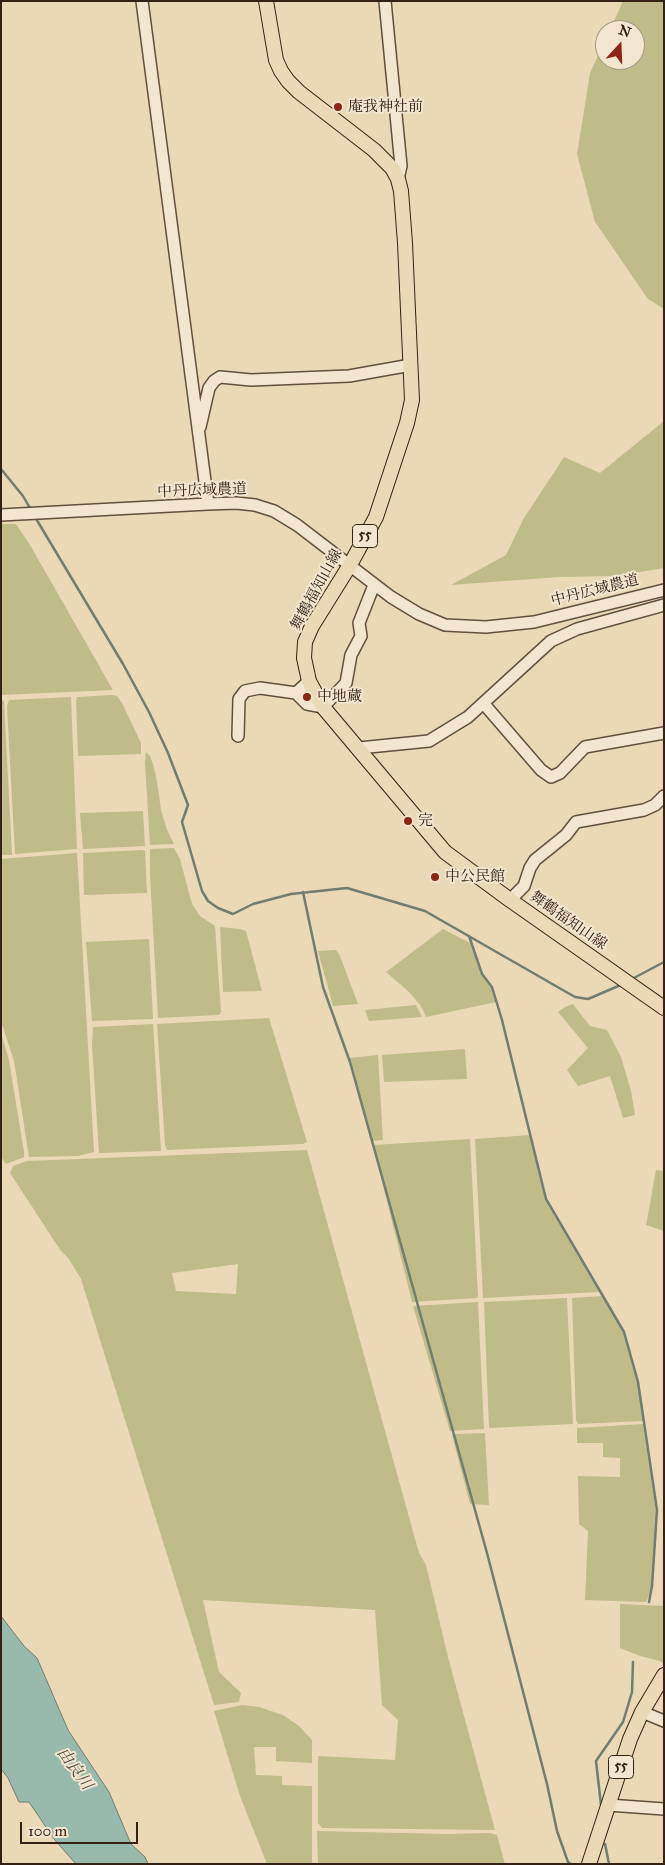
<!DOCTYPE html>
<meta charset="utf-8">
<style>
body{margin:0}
#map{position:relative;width:665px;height:1865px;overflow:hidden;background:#ebd8b7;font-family:"IM FELL Great Primer",serif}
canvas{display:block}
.frame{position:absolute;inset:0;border:2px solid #342115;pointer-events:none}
.north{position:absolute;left:595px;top:20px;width:50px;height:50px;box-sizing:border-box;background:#f2e6d0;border:1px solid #a69785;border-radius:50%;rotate:20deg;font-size:14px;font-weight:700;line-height:20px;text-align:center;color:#342115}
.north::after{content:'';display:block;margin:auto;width:18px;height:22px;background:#8f2418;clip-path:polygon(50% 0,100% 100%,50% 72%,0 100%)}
.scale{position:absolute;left:20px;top:1822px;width:118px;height:22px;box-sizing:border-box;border:2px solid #342115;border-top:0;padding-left:6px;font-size:15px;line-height:18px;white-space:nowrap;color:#342115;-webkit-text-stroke:4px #f2e6d0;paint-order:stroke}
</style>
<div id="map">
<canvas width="665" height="1865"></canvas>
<div class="frame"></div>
<div class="north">N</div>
<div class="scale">100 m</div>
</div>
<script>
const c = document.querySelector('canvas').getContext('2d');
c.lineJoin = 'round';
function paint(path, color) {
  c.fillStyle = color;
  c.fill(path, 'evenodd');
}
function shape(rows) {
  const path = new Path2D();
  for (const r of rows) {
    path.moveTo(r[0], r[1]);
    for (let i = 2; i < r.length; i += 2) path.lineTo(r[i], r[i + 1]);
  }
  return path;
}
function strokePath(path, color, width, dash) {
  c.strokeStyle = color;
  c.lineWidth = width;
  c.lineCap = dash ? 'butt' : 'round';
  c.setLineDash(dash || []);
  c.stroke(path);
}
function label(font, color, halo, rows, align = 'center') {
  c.font = font + ' "IM FELL Great Primer","Noto Serif JP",serif';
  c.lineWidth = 4;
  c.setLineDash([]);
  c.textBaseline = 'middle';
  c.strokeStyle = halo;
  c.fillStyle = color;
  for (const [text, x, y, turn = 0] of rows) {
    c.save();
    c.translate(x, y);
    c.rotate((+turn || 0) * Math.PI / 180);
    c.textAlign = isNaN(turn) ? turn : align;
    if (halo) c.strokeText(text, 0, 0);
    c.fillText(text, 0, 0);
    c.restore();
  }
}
paint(shape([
 [623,1,664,1,664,309,648,299,595,222,577,154,590,73,605,41,605,60,635,60,635,30,610,30],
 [664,421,664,568,616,576,559,577,451,585,506,555,524,518,564,457,600,473],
 [1,524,16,524,30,545,113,690,1,695],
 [112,695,117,696,123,705,141,743,141,754,78,756,76,701,77,697],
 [71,697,77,849,15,854,7,706,9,700],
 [1,700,4,701,12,855,1,855],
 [146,752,150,756,153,764,157,781,161,810,167,830,174,844,150,845,145,763],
 [143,811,145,846,83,849,80,813],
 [174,848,180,859,192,904,200,916,215,926,221,1012,219,1015,158,1018,150,875,150,849],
 [142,850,145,851,147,893,84,895,83,853],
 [77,853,94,1152,78,1156,29,1157,14,1061,1,1021,1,859],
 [220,927,240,929,246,931,262,991,223,992],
 [443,929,470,943,481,975,492,988,496,1002,426,1017,421,1006,409,992,386,972],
 [149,939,153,1019,92,1021,86,942],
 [336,950,340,956,358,1004,333,1006,318,951],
 [573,1004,590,1026,607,1030,621,1057,631,1091,635,1115,623,1118,610,1076,578,1086,567,1070,588,1048,558,1012,565,1007],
 [416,1005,422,1017,369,1021,365,1010],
 [269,1018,307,1142,303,1144,167,1150,165,1145,157,1024],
 [153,1024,161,1151,99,1153,92,1045,93,1027],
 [1,1033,9,1060,24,1152,24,1157,6,1164,1,1157],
 [465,1049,467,1079,384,1082,382,1055],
 [378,1055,383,1140,372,1141,349,1058],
 [530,1135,545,1200,599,1292,483,1298,475,1139],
 [470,1139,478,1296,477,1298,412,1302,373,1145],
 [307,1150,419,1553,426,1565,448,1657,495,1830,322,1828,318,1823,318,1756,395,1760,398,1720,382,1705,375,1610,203,1600,219,1672,241,1693,239,1702,214,1705,81,1279,69,1259,61,1251,10,1173,13,1166,27,1161],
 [238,1264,236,1294,176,1291,172,1273],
 [656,1170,664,1171,664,1231,646,1225],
 [602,1296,623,1333,629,1346,638,1382,643,1421,578,1424,576,1420,572,1298],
 [567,1298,573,1424,489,1428,484,1302],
 [478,1302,484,1429,450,1431,413,1306],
 [643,1424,656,1511,652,1585,648,1598,646,1602,585,1600,588,1531,579,1524,578,1476,620,1477,620,1458,603,1457,603,1443,577,1443,577,1428],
 [485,1433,489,1505,470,1504,452,1435,455,1434],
 [620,1604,664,1606,664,1664,660,1661,640,1656,620,1648],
 [242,1705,259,1707,283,1715,299,1726,312,1740,312,1763,276,1761,276,1747,254,1747,256,1775,282,1776,282,1785,312,1786,312,1864,267,1864,240,1796,214,1711],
 [317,1831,448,1834,490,1833,497,1835,505,1864,318,1864]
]), '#bfbc89');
const water = shape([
 [1,1616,24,1646,37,1658,68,1730,109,1792,131,1844,145,1857,148,1864,76,1864,54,1839,29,1802,19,1802,8,1778,1,1769,1,1616]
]);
paint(water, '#98baad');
strokePath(water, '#707d70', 1);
strokePath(shape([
 [1,469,23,496,31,510],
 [35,517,123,664,149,712,168,753,188,805,182,822,202,891,208,901,218,908,233,914,253,904,291,894,347,888,425,911,575,997,588,999,623,984],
 [303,892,323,987,350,1062,487,1553,547,1784,557,1831,568,1862,571,1864],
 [469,936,482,974,492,987,502,1020,546,1199,624,1332,638,1382,657,1510,652,1586,649,1602],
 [632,979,664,962],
 [601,1805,596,1761,623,1722,632,1692,633,1662],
 [605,1844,609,1864]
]), '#707d70', 2.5);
const minor = shape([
 [142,1,208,504],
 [385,1,401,166,398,179],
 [200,427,209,388,214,381,220,377,251,380,349,376,411,365],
 [1,515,208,504,236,503,255,505,274,511,297,525,391,597,419,614,445,625,486,627,534,622,664,590],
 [296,693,307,704,323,707,346,683,351,655,361,636,359,623,374,585],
 [484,704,541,770,551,777,560,773,585,747,664,733],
 [238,736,239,699,245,691,260,688,296,693,309,681],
 [359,748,429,741,468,717,551,641,577,629,664,605],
 [510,900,524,886,530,868,535,860,566,835,576,822,644,810,655,805,664,796],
 [642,1712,664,1721],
 [608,1805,664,1809]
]);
const major = shape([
 [266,1,276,60,281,71,288,81,299,92,374,150,392,168,398,179,401,191,405,243,412,400,407,423,376,517,350,565,312,626,305,642,304,658,309,681,323,707,445,852,510,900,664,1008],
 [589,1864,630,1739,642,1712,664,1675]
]);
strokePath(minor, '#624f3e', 14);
strokePath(major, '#342115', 16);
strokePath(minor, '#f2e6d0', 11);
strokePath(major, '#ebd8b7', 14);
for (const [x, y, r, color] of [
 [338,107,5,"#8f2418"],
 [307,697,5,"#8f2418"],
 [408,821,5,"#8f2418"],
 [435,877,5,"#8f2418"]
]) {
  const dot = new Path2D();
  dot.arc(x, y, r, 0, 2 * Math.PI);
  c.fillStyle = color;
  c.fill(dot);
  strokePath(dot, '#f2e6d0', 2);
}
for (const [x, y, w] of [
 [365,536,25],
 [621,1767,25]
]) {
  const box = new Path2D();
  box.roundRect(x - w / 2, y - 11.5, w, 23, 4);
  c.fillStyle = '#f2e6d0';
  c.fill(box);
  strokePath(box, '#342115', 1);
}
label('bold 14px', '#342115', null, [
 ["55",365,536],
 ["55",621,1767]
]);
label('15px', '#342115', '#f2e6d0', [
 ["庵我神社前",348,107],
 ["中地蔵",317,697],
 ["完",418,821],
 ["中公民館",445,877]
], 'left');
label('15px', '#342115', '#f2e6d0', [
 ["中丹広域農道",202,491,-2],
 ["舞鶴福知山線",317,590,-61],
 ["中丹広域農道",595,591,-14],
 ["舞鶴福知山線",568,921,35]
]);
label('italic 16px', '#524f43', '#f2e6d0', [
 ["由良川",74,1769,54]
]);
</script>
